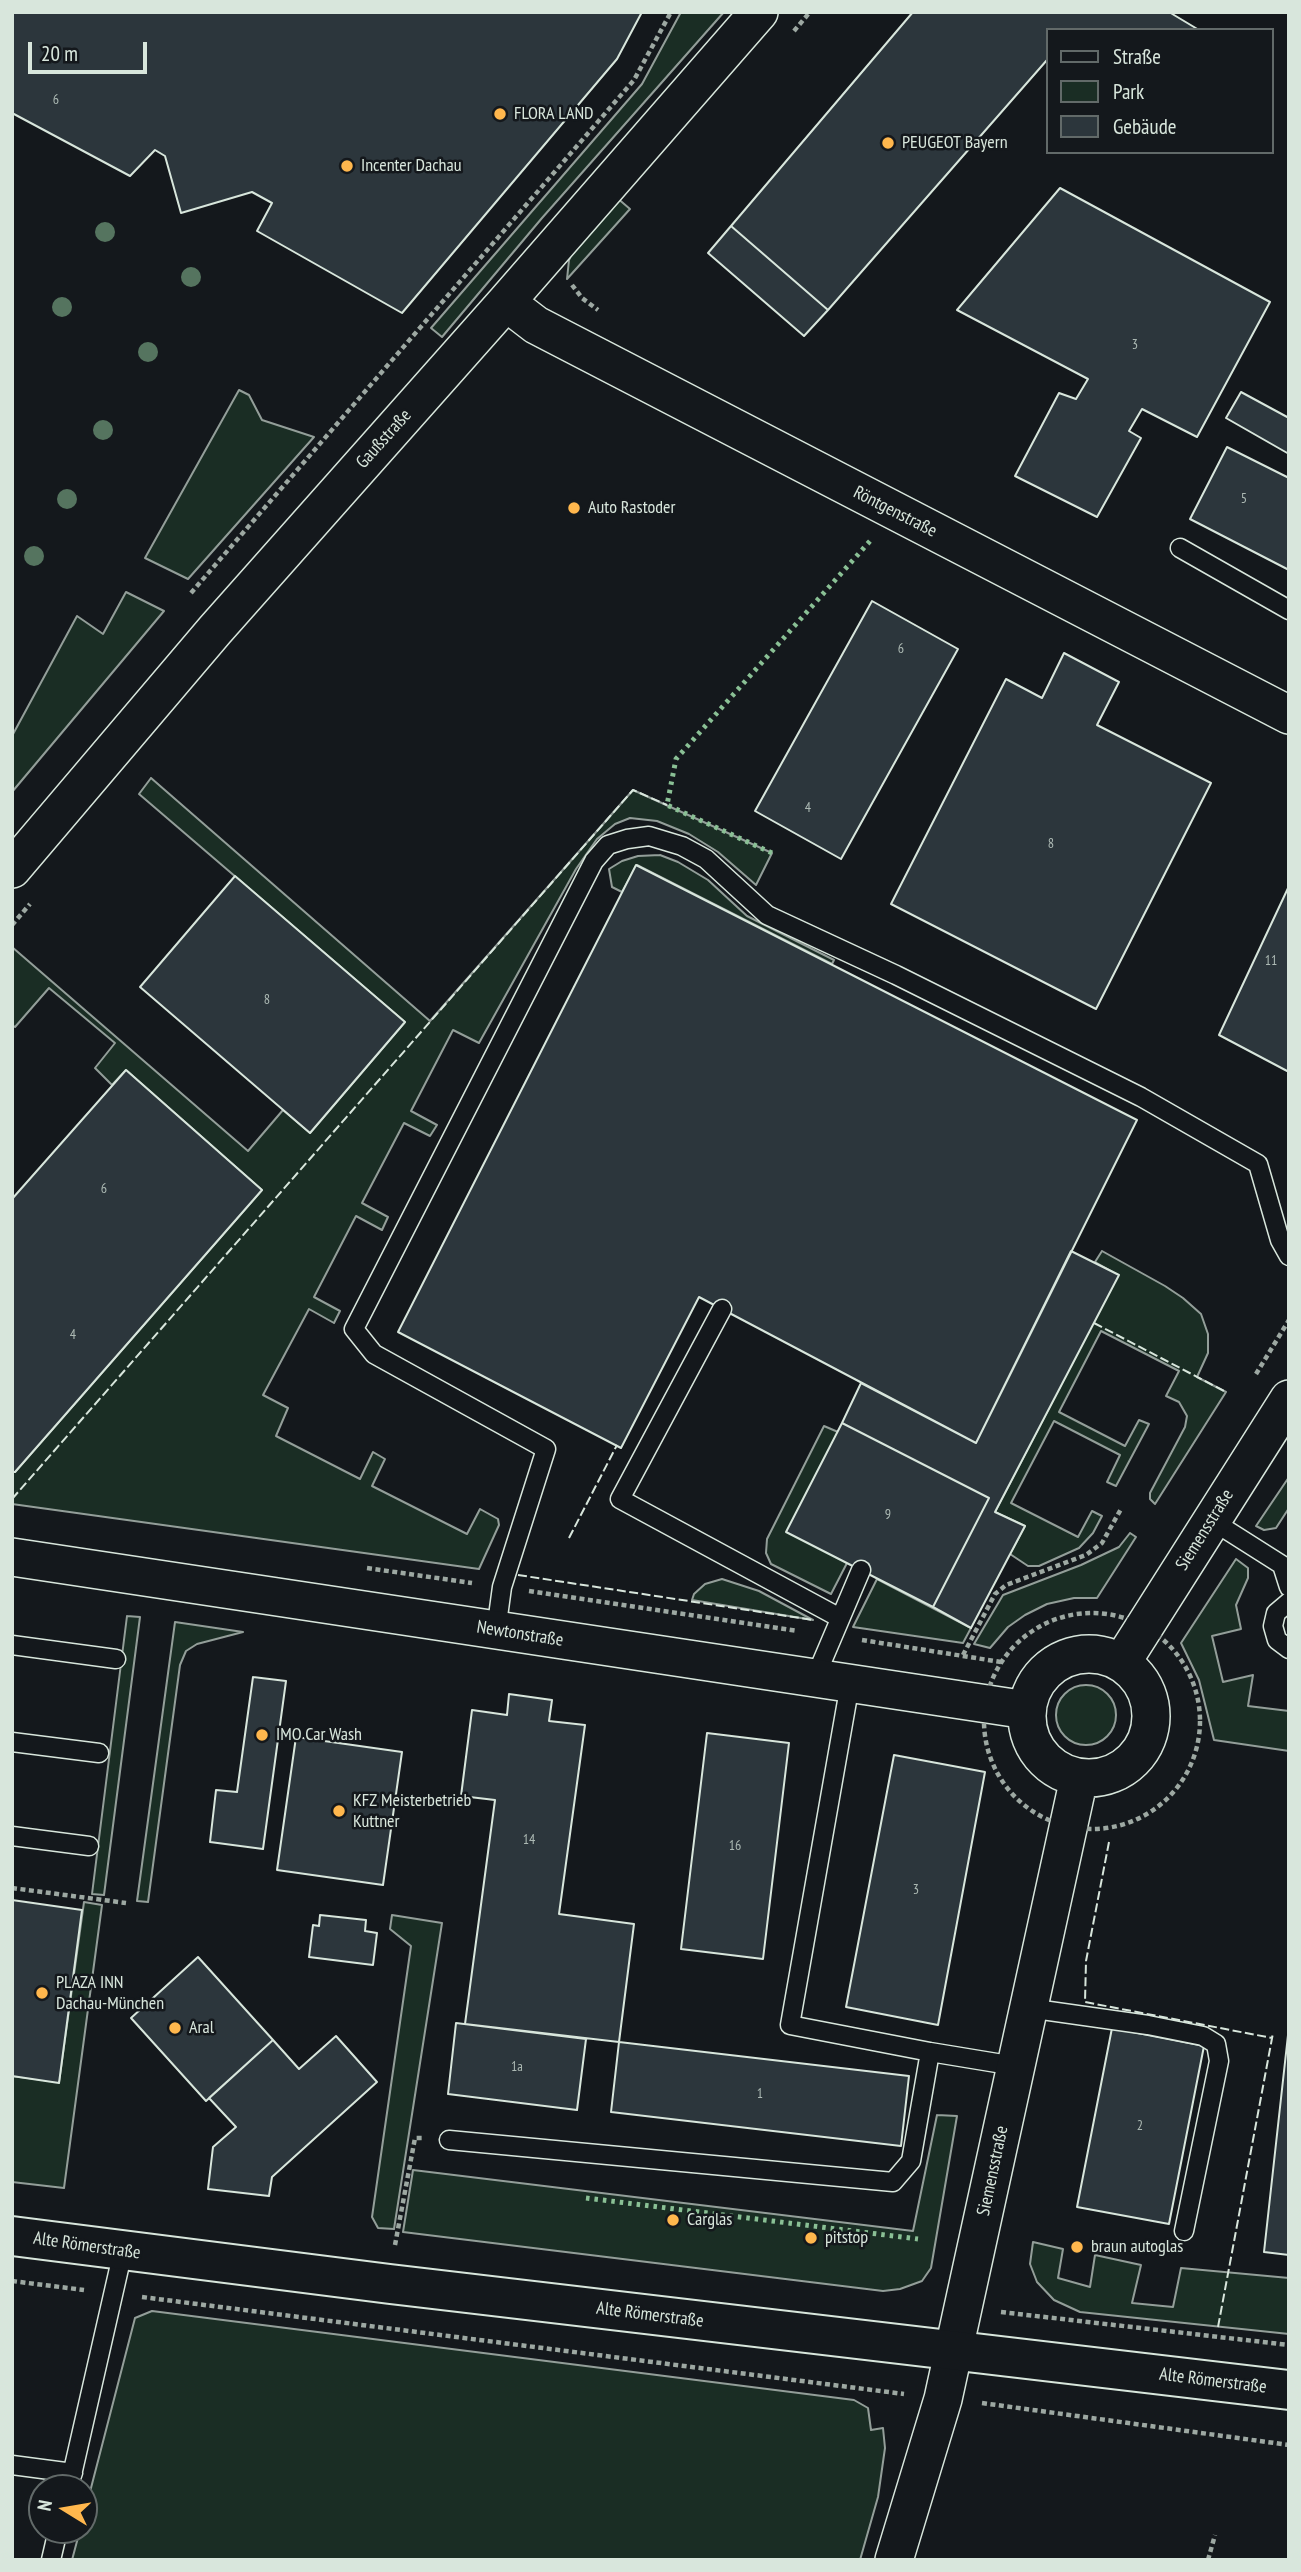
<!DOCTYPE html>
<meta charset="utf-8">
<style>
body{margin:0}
#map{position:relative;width:1301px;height:2572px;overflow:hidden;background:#14181c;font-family:"PT Sans Narrow",sans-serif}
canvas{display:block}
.frame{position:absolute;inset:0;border:14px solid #d8e6dc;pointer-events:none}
.legend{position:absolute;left:1046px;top:28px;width:228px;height:126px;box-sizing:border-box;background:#14181c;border:2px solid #626a69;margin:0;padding:9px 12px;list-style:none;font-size:21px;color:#d8e6dc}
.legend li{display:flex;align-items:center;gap:14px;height:35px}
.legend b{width:35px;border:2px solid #626a69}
.north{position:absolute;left:28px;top:2474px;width:70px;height:70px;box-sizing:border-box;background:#14181c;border:2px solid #626a69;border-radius:50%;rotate:281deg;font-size:19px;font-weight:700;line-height:28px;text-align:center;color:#d8e6dc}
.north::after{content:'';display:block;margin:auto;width:24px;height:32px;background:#ffb74d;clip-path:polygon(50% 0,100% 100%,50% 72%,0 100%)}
.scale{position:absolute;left:28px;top:42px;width:119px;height:32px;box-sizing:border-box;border:4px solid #d8e6dc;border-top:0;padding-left:9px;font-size:21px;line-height:24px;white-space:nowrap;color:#d8e6dc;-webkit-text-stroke:5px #14181c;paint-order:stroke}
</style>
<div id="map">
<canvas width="1301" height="2572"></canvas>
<div class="frame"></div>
<ul class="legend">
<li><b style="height:9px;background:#14181c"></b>Straße</li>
<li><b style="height:19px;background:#1a2d24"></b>Park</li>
<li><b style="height:19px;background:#2c363c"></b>Gebäude</li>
</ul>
<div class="north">N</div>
<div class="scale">20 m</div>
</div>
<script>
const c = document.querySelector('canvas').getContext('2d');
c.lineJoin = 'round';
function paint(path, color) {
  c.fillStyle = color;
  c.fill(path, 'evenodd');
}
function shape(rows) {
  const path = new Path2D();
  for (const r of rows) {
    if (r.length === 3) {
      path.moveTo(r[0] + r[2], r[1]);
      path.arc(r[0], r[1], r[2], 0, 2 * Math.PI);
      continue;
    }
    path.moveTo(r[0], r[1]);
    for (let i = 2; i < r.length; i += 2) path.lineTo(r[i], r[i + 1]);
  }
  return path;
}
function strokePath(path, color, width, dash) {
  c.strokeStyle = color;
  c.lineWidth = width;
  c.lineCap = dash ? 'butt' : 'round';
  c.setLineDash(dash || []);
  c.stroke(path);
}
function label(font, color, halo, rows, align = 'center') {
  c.font = font + ' "PT Sans Narrow",sans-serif';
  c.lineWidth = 5;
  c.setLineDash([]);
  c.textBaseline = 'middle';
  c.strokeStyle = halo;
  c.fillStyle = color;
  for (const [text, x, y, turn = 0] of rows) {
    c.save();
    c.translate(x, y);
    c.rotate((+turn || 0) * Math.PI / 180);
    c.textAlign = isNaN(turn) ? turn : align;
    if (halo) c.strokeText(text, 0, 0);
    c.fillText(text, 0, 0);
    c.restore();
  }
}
const green = shape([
 [681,12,724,12,542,218,442,337,431,328,642,84,681,12],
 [616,197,630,209,567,279,569,260,575,246,616,197],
 [239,390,249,395,262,420,314,437,188,579,145,558,239,390],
 [126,592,164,611,12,792,12,736,77,616,103,634,126,592],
 [151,778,430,1021,633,790,772,853,756,885,718,852,689,834,657,821,630,818,615,824,597,839,576,869,479,1043,453,1030,411,1111,437,1125,430,1136,404,1123,362,1203,388,1217,382,1230,356,1216,314,1297,340,1311,334,1323,309,1309,263,1395,288,1408,276,1436,360,1479,373,1452,385,1459,372,1486,467,1534,480,1509,498,1519,499,1525,479,1569,12,1504,12,1472,15,1472,262,1190,126,1070,112,1085,95,1068,115,1043,49,988,15,1027,12,1025,12,947,248,1151,283,1110,310,1133,405,1022,139,794,151,778],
 [660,855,678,862,708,880,747,916,834,960,832,964,637,865,622,892,612,887,609,869,622,861,638,856,660,855],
 [1102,1251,1165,1286,1183,1298,1201,1314,1208,1334,1208,1353,1197,1377,1226,1392,1155,1504,1150,1499,1150,1493,1185,1427,1187,1416,1179,1402,1166,1396,1179,1371,1101,1331,1059,1412,1125,1446,1139,1420,1149,1424,1116,1486,1107,1482,1120,1455,1054,1421,1011,1503,1078,1537,1092,1511,1102,1516,1093,1533,1079,1548,1039,1566,1028,1566,1010,1554,1025,1526,995,1512,1118,1275,1095,1262,1102,1251],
 [824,1426,838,1432,847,1563,831,1594,771,1564,766,1553,767,1539,824,1426],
 [1289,1477,1289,1508,1276,1528,1264,1530,1256,1526,1289,1477],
 [1130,1533,1136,1537,1097,1598,1074,1598,1047,1604,1025,1615,1008,1627,990,1648,974,1644,1003,1595,1081,1565,1119,1547,1130,1533],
 [1236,1559,1248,1568,1248,1578,1236,1605,1241,1629,1212,1636,1223,1682,1253,1675,1248,1706,1289,1711,1289,1751,1214,1740,1199,1680,1181,1643,1236,1559],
 [722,1579,759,1591,813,1620,692,1600,694,1594,705,1584,722,1579],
 [877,1579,971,1628,963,1643,853,1627,877,1579],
 [127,1616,140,1617,104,1895,92,1894,127,1616],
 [175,1622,243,1632,197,1644,186,1651,180,1665,148,1902,137,1901,175,1622],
 [1086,1715,30],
 [84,1902,102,1905,64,2188,12,2182,12,2076,59,2082,84,1902],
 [392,1915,442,1923,394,2229,378,2228,372,2217,411,1946,390,1929,392,1915],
 [937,2115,957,2116,931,2268,922,2281,900,2289,883,2291,403,2232,413,2170,913,2231,937,2115],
 [1033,2242,1063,2249,1058,2278,1090,2287,1095,2255,1141,2265,1132,2303,1173,2307,1181,2268,1289,2278,1289,2334,1080,2312,1054,2300,1037,2282,1030,2264,1033,2242],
 [152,2311,854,2400,868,2408,871,2430,883,2428,885,2448,878,2497,860,2560,72,2560,80,2530,84,2530,84,2515,135,2318,152,2311]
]);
paint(green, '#1a2d24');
strokePath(green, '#939e99', 2);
const building = shape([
 [12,12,642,12,617,59,402,313,257,231,272,203,252,192,181,213,165,156,155,150,130,176,12,113,12,12],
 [913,12,1169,12,1199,30,1047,30,1047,60,828,310,731,226,913,12],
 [1060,188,1270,302,1197,437,1142,409,1129,431,1141,438,1097,517,1015,476,1059,393,1076,399,1088,379,957,310,1060,188],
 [731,226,828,310,804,336,708,253,731,226],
 [1241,392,1289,418,1289,454,1226,418,1241,392],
 [1227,447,1289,478,1289,570,1190,519,1227,447],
 [872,601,958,649,841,859,755,811,872,601],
 [1064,653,1119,682,1097,725,1211,783,1096,1009,891,904,1006,679,1042,698,1064,653],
 [636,865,1137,1120,976,1443,699,1297,621,1448,398,1332,636,865],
 [235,876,405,1022,310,1133,140,987,235,876],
 [1289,886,1289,1072,1219,1035,1289,886],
 [126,1070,262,1190,15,1472,12,1472,12,1199,126,1070],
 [1071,1251,1119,1275,995,1512,1025,1526,971,1628,933,1607,989,1498,842,1423,861,1383,976,1443,1071,1251],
 [842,1423,989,1498,933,1607,786,1532,842,1423],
 [253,1677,286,1681,263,1849,210,1842,216,1790,237,1792,253,1677],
 [509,1694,552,1700,549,1721,585,1725,559,1914,634,1924,619,2042,465,2024,495,1800,461,1796,472,1710,507,1715,509,1694],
 [707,1733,789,1743,763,1959,681,1949,707,1733],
 [296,1737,402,1752,383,1885,277,1870,296,1737],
 [894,1755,985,1772,938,2025,846,2007,894,1755],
 [12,1900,82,1910,59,2083,12,2076,12,1900],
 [320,1915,366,1920,365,1931,377,1933,373,1965,309,1957,313,1925,319,1926,320,1915],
 [198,1957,273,2040,206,2101,131,2018,198,1957],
 [456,2023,586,2039,577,2110,448,2094,456,2023],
 [1289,2026,1289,2255,1264,2252,1289,2026],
 [1112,2028,1204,2046,1169,2224,1077,2207,1112,2028],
 [336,2036,377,2082,272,2177,269,2196,208,2189,213,2147,236,2127,209,2098,273,2040,299,2069,336,2036],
 [619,2042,909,2076,901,2146,611,2112,619,2042]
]);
paint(building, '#2c363c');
strokePath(building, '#d8e6dc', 2);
const lane = shape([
 [1180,548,1289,610],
 [722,1309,620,1499,840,1618],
 [1211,1520,1282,1565,1289,1587],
 [1289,1602,1276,1613,1273,1626,1277,1640,1289,1649],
 [496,1631,502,1587,546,1449,374,1354,354,1329,594,861,608,845,627,839,649,836,682,846,706,859,767,915,896,975,1141,1097,1258,1164,1280,1240,1289,1256],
 [12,1645,116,1659],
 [815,1678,861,1570],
 [850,1684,790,2025,930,2052],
 [12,1742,99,1753],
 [12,1836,89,1846],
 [1028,2008,1148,2025,1203,2036,1216,2044,1219,2061,1184,2231],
 [449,2140,893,2182,911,2161,930,2052,1015,2066],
 [12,2465,73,2473],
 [69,2488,123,2251],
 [51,2560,58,2530]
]);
const street = shape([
 [506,302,536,325,1289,715],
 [12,869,215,630,506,302,759,12],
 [12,1557,1027,1710],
 [1089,1716,62],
 [1122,1662,1289,1399],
 [894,2560,943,2399,1079,1778]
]);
const secondary = shape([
 [12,2236,390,2284,1289,2390]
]);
strokePath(lane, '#d8e6dc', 21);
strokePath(street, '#d8e6dc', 40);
strokePath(secondary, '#d8e6dc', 42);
strokePath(shape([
 [794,31,810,12],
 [572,285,582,298,598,310],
 [191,593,634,80,671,12],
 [12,925,30,904],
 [1256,1374,1289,1320],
 [367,1568,472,1583],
 [529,1591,798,1631],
 [1092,1721,108],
 [862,1640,1001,1662],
 [963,1655,995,1594,1006,1585,1086,1555,1102,1543,1121,1509],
 [12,1888,126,1903],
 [395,2245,415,2138,423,2138],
 [12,2281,84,2290],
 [142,2297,904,2394],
 [1001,2312,1289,2345],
 [982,2403,1289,2445],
 [1208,2560,1215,2535]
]), '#9da8a2', 4.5, [5, 3.5]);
strokePath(lane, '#14181c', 18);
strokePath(street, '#14181c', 37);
strokePath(secondary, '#14181c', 38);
strokePath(shape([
 [772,853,667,805,676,759,870,541],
 [586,2198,918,2239]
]), '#8ac095', 5, [3.5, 5]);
strokePath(shape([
 [1094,1323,1226,1392],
 [12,1499,633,790,667,805],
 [569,1538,617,1445],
 [518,1575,813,1620],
 [1109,1842,1086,1961,1085,2002,1272,2038],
 [1218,2327,1273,2033]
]), '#d8e6dc', 2, [9, 3.5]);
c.fillStyle = '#55745f';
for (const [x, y] of [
 [105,232],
 [191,277],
 [62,307],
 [148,352],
 [103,430],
 [67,499],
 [34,556]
]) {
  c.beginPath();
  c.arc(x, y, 10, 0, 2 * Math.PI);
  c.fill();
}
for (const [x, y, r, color] of [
 [500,114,7,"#ffb74d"],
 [888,143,7,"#ffb74d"],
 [347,166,7,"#ffb74d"],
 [574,508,7,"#ffb74d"],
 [262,1735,7,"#ffb74d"],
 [339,1811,7,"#ffb74d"],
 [42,1993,7,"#ffb74d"],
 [175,2028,7,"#ffb74d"],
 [673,2220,7,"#ffb74d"],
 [811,2238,7,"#ffb74d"],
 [1077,2247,7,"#ffb74d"]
]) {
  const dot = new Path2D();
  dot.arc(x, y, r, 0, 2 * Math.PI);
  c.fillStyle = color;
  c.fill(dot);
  strokePath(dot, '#14181c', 2.5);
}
label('14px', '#adbab4', null, [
 ["6",56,100],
 ["3",1135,345],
 ["5",1244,499],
 ["6",901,649],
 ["4",808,808],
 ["8",1051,844],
 ["11",1271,961],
 ["8",267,1000],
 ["6",104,1189],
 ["4",73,1335],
 ["9",888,1515],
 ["14",529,1840],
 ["16",735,1846],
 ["3",916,1890],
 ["1a",517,2067],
 ["1",760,2094],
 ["2",1140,2126]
]);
label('18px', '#d8e6dc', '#14181c', [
 ["FLORA LAND",514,114],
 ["PEUGEOT Bayern",902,143],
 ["Incenter Dachau",361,166],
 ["Auto Rastoder",588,508],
 ["IMO Car Wash",276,1735],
 ["KFZ Meisterbetrieb",353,1801],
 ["Kuttner",353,1822],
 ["PLAZA INN",56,1983],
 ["Dachau-München",56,2004],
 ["Aral",189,2028],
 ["Carglas",687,2220],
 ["pitstop",825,2238],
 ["braun autoglas",1091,2247]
], 'left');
label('18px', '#d8e6dc', '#14181c', [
 ["Gaußstraße",384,439,-48],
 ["Röntgenstraße",895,512,27],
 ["Siemensstraße",1205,1530,-58],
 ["Newtonstraße",520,1634,9],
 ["Siemensstraße",993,2171,-78],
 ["Alte Römerstraße",87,2246,8],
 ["Alte Römerstraße",650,2315,7],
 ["Alte Römerstraße",1213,2381,7]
]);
</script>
